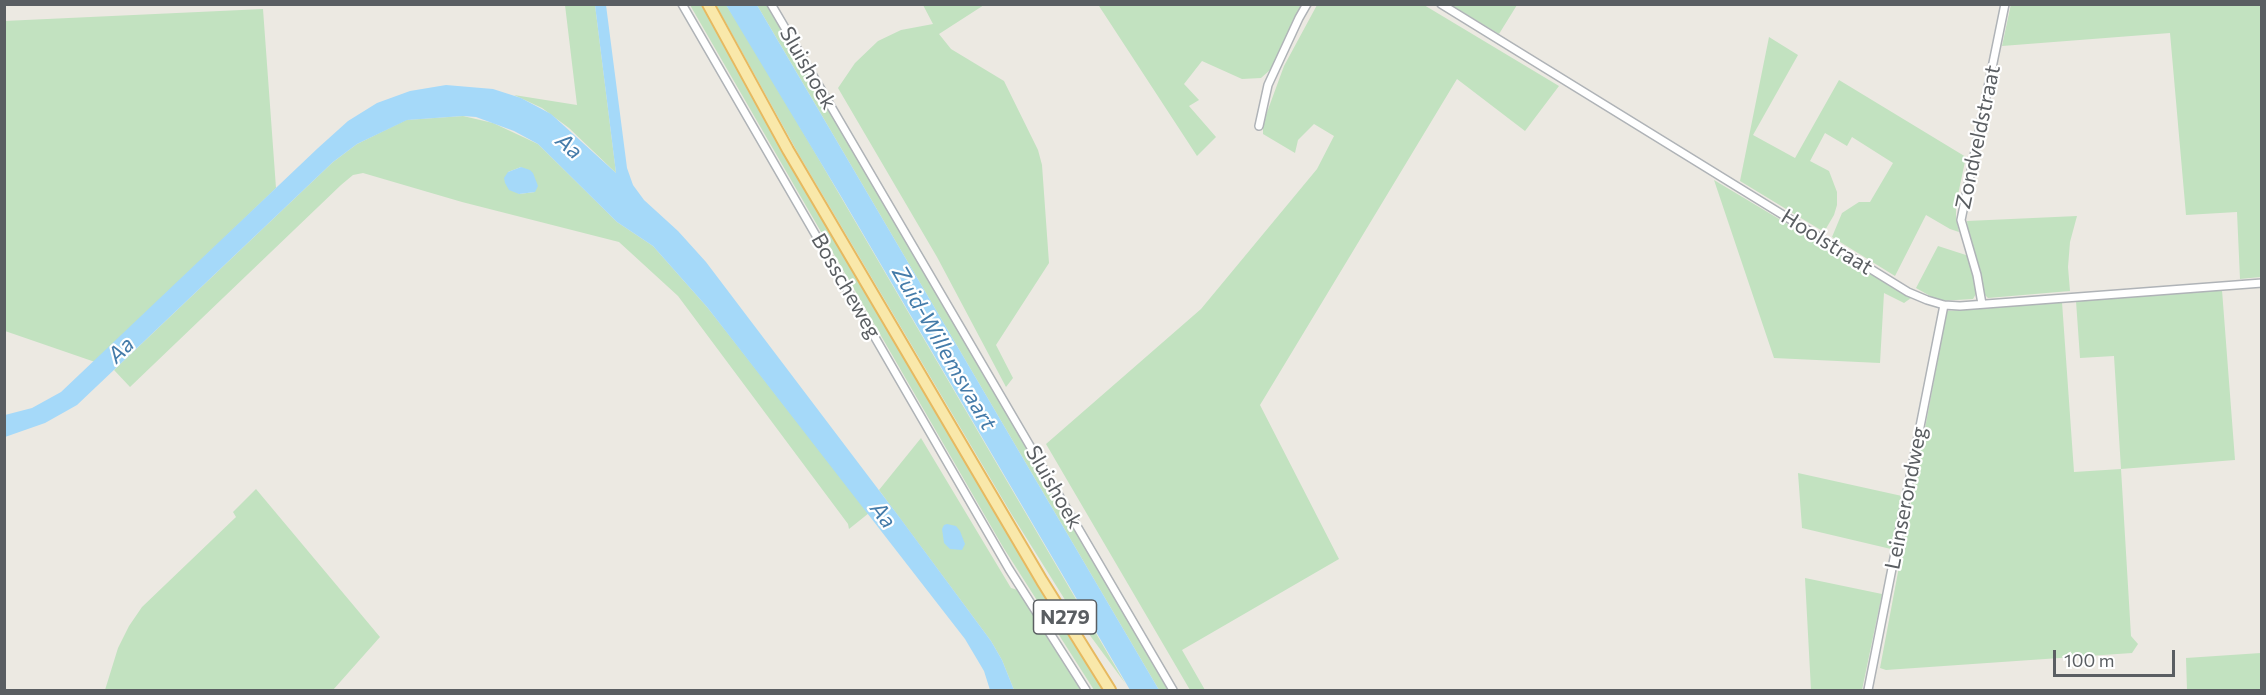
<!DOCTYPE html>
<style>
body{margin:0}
#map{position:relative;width:2266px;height:695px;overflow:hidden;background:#ece9e2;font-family:Commissioner,sans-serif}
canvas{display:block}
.frame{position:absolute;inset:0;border:6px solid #5a5e62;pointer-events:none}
.scale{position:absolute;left:2053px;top:650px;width:122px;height:27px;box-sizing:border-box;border:3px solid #5a5e62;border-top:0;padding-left:8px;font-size:18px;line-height:21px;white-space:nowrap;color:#5a5e62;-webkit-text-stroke:4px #fff;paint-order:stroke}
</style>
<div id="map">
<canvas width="2266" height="695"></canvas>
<div class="frame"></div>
<div class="scale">100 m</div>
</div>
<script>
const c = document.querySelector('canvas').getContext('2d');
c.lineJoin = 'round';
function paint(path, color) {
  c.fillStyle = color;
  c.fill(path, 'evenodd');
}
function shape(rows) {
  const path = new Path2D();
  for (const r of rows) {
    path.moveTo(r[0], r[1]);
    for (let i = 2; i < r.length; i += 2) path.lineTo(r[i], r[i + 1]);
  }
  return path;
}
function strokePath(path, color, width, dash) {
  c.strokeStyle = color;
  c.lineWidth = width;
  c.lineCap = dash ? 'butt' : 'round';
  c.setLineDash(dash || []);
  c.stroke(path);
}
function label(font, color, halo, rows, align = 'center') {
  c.font = font + ' Commissioner,sans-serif';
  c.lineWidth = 4.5;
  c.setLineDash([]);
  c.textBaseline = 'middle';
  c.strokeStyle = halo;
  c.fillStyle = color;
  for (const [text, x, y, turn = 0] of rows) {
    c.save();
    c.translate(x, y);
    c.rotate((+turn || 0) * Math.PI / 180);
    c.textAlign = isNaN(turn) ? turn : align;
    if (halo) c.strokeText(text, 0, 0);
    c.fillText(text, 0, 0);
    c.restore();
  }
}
paint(shape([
 [1101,4,1305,5,1270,70,1261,78,1242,79,1202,61,1184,84,1199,100,1189,106,1216,137,1197,156,1099,6],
 [2011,4,2261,5,2261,277,2240,279,2237,212,2186,215,2170,33,2002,46],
 [565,5,595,5,616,173,569,128,542,108,514,95,577,105],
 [690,5,703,5,1106,690,1094,690,1003,547],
 [716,5,726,5,748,38,1125,683,1072,611,1012,515,799,155],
 [757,5,768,5,1170,690,1159,690],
 [923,5,984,5,939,34,951,49,1004,81,1038,150,1042,165,1049,263,996,345,1013,378,1006,387,937,257,838,88,855,63,878,41,901,30,933,24],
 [1317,5,1424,5,1559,86,1525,131,1457,79,1260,405,1339,559,1182,650,1205,690,1190,690,1046,444,1201,309,1317,169,1334,136,1314,124,1298,140,1295,153,1263,134,1263,128,1266,115,1284,66],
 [1451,5,1517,5,1499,34],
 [263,9,276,188,95,362,5,331,4,21],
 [1769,37,1798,55,1753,135,1795,158,1839,80,1966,157,1956,204,1956,218,1959,232,1950,229,1926,215,1895,276,1832,237,1842,213,1859,202,1870,202,1893,163,1852,137,1847,146,1825,133,1810,161,1829,171,1837,192,1837,205,1834,215,1824,232,1740,181],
 [463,116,493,123,538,144,617,222,653,246,707,307,869,513,849,529,848,524,678,296,619,242,462,202,363,173,353,175,341,185,130,387,114,370,333,162,357,144,406,120],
 [521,167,535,192,519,194,508,172],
 [1714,180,1911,298,1904,303,1884,293,1880,363,1774,358],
 [2077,216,2070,242,2068,267,2070,291,1988,298,1983,293,1968,233,1967,221],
 [1938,246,1969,256,1977,292,1973,299,1939,301,1916,288],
 [2222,290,2235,460,2121,469,2131,636,2138,644,2132,653,1886,670,1880,668,1947,311,2062,302,2074,472,2121,469,2114,356,2080,358,2076,301],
 [921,438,1011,588,1018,590,1087,690,1014,690,1002,660,991,641,879,490],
 [1798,473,1902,496,1891,549,1802,528],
 [256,489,380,637,333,690,105,690,118,648,129,626,142,607,236,517,233,512],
 [1805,578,1882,594,1862,690,1811,690],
 [2261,653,2261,690,2187,690,2186,658]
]), '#c2e2c0');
paint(shape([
 [595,5,606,5,627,168,633,185,644,200,678,231,706,262,900,518,991,641,1002,660,1014,690,990,690,984,671,965,639,707,307,653,246,617,222,538,144,514,131,476,117,463,116,407,120,357,144,333,162,77,405,45,423,5,437,5,415,32,408,61,392,318,148,348,121,377,103,410,91,446,85,493,89,521,98,551,114,616,173],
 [726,5,757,5,1159,690,1130,690,842,198],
 [521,167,530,170,533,173,538,186,535,192,519,194,509,190,505,183,504,178,508,172],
 [947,524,956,526,960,531,965,544,962,550,950,549,944,543,942,529,944,525]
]), '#a5d9f9');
const minor = shape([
 [682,4,1009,569,1086,690],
 [771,4,1173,690],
 [1441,4,1908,292,1927,300,1944,305,1960,306,2262,283],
 [1259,126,1268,85,1299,18,1307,4],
 [1982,304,1977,275,1961,220,2005,4],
 [1868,690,1944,305]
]);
const primary = shape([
 [708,4,788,150,1042,581,1110,690]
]);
strokePath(minor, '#afb3b7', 10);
strokePath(primary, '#e7b960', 14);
strokePath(minor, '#fff', 7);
strokePath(primary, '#f9e8aa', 10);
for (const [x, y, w] of [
 [1065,617,63]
]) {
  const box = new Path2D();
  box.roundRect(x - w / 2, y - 17, w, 34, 4.5);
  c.fillStyle = '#fff';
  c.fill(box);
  strokePath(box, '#5a5e62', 1.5);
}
label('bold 20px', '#5a5e62', null, [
 ["N279",1065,617]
]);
label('21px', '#5a5e62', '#fff', [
 ["Sluishoek",808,68,60],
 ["Zondveldstraat",1978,137,-78],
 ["Hoolstraat",1827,242,32],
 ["Bosscheweg",846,286,60],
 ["Sluishoek",1054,487,60],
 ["Leinserondweg",1906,498,-79]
]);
label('italic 22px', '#447ba9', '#fff', [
 ["Aa",569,146,41],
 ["Zuid-Willemsvaart",944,348,60],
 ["Aa",121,350,-44],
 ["Aa",883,515,53]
]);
</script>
